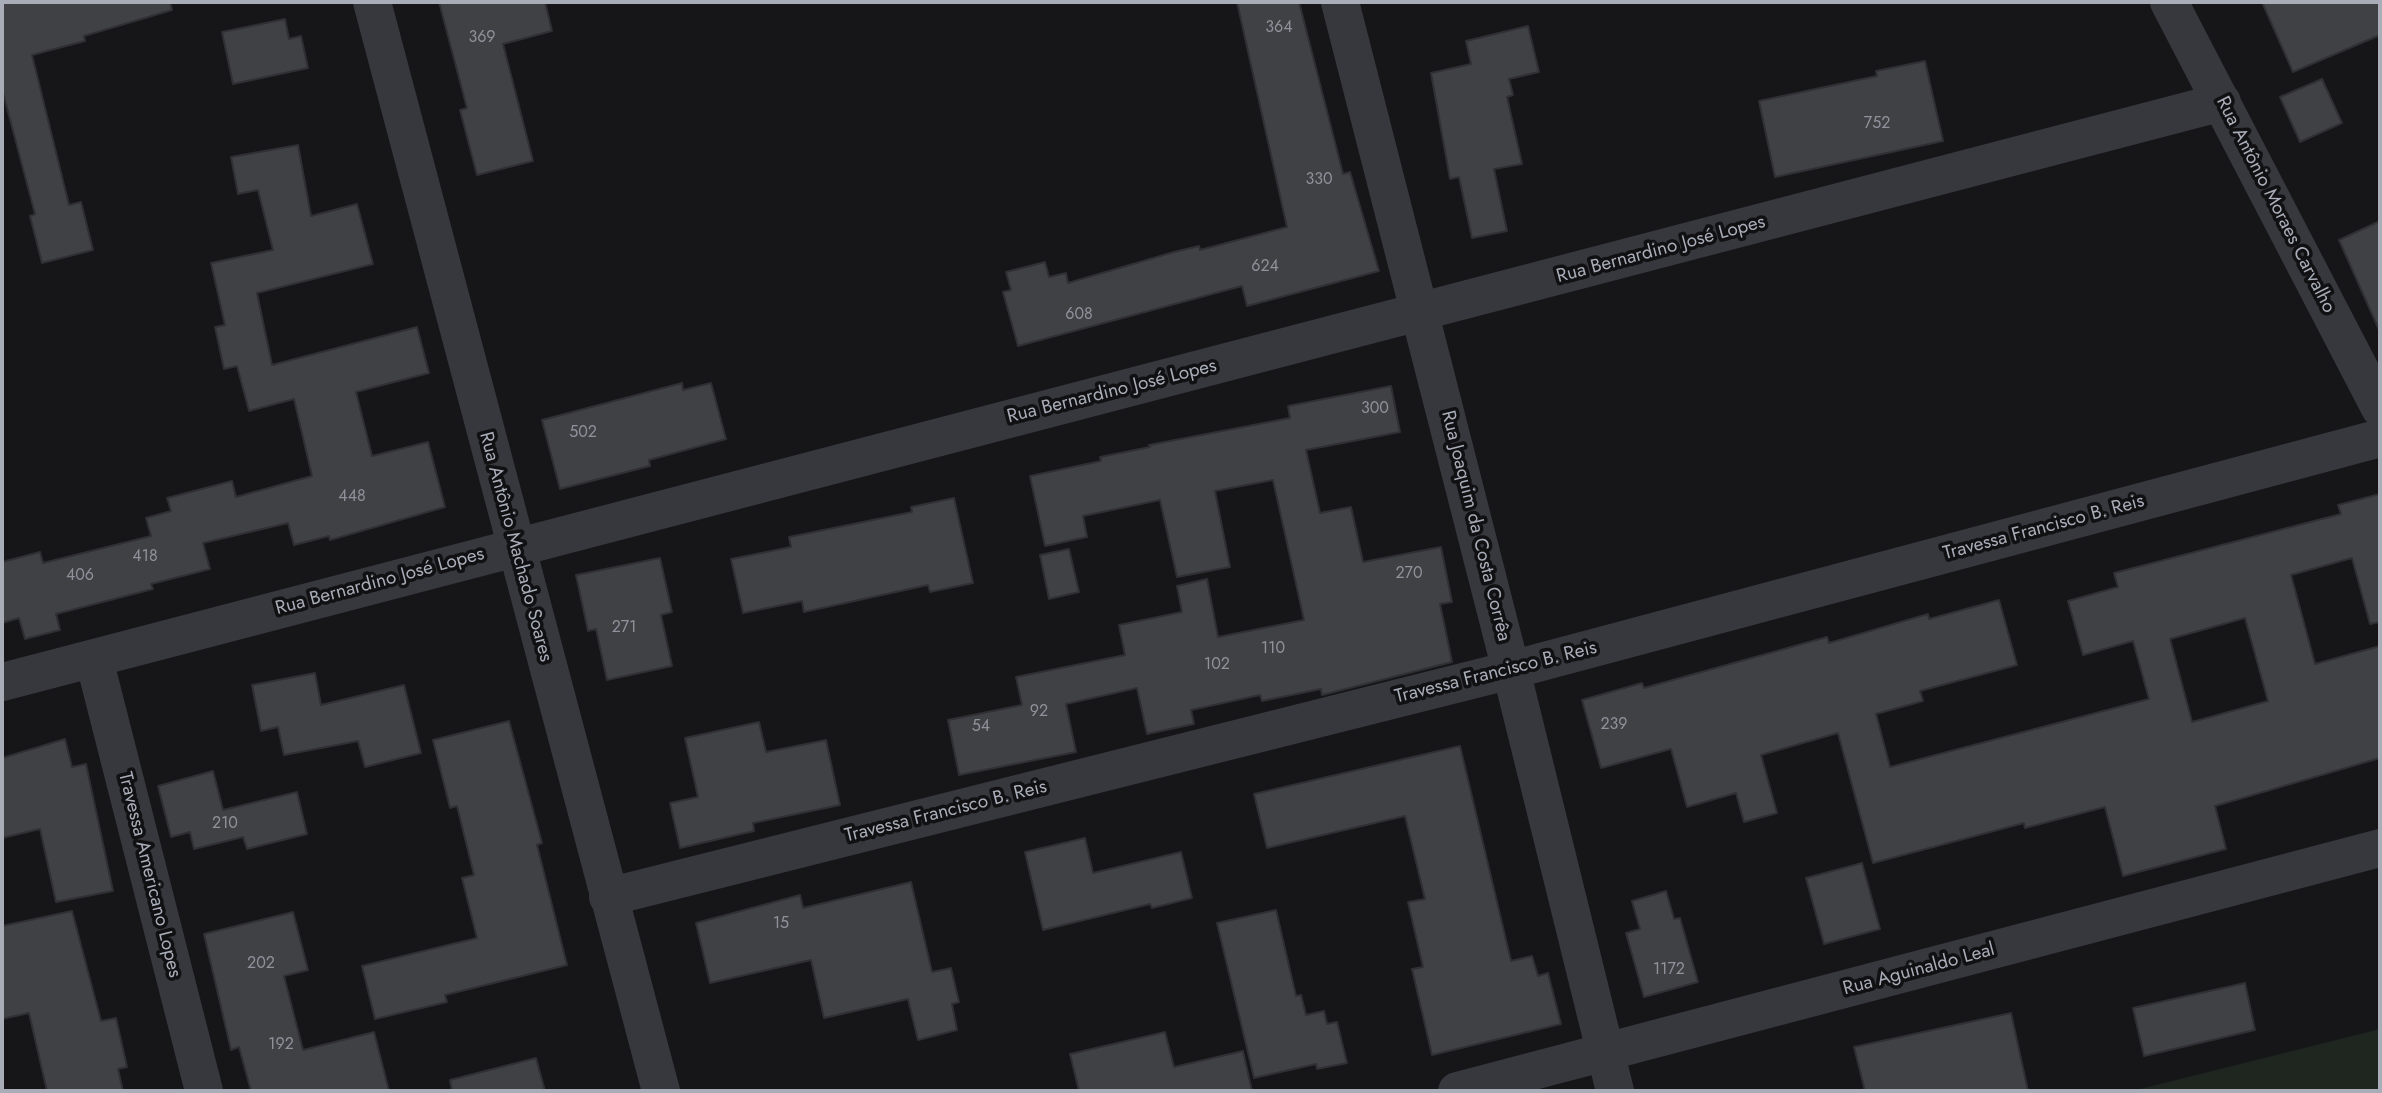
<!DOCTYPE html>
<meta charset="utf-8">
<style>
body{margin:0}
#map{position:relative;width:2382px;height:1093px;overflow:hidden;background:#161618;font-family:Jost,sans-serif}
canvas{display:block}
.frame{position:absolute;inset:0;border:4px solid #a8adb8;pointer-events:none}
</style>
<div id="map">
<canvas width="2382" height="1093"></canvas>
<div class="frame"></div>
</div>
<script>
const c = document.querySelector('canvas').getContext('2d');
c.lineJoin = 'round';
function paint(path, color) {
  c.fillStyle = color;
  c.fill(path, 'evenodd');
}
function shape(rows) {
  const path = new Path2D();
  for (const r of rows) {
    path.moveTo(r[0], r[1]);
    for (let i = 2; i < r.length; i += 2) path.lineTo(r[i], r[i + 1]);
  }
  return path;
}
function strokePath(path, color, width, dash) {
  c.strokeStyle = color;
  c.lineWidth = width;
  c.lineCap = dash ? 'butt' : 'round';
  c.setLineDash(dash || []);
  c.stroke(path);
}
function label(font, color, halo, rows, align = 'center') {
  c.font = font + ' Jost,sans-serif';
  c.lineWidth = 7;
  c.setLineDash([]);
  c.textBaseline = 'middle';
  c.strokeStyle = halo;
  c.fillStyle = color;
  for (const [text, x, y, turn = 0] of rows) {
    c.save();
    c.translate(x, y);
    c.rotate((+turn || 0) * Math.PI / 180);
    c.textAlign = isNaN(turn) ? turn : align;
    if (halo) c.strokeText(text, 0, 0);
    c.fillText(text, 0, 0);
    c.restore();
  }
}
paint(shape([
 [2380,1029,2380,1091,2132,1091]
]), '#1e261f');
const building = shape([
 [2,2,170,2,172,10,84,36,85,41,32,55,69,205,81,202,93,250,42,263,30,216,35,214,2,89,2,2],
 [439,2,545,2,552,31,503,44,533,161,477,175,460,110,467,108,439,2],
 [1237,2,1299,2,1343,174,1350,172,1379,271,1247,306,1242,286,1018,346,1003,292,1011,290,1006,272,1045,262,1049,277,1066,273,1068,283,1174,252,1199,246,1200,250,1287,227,1237,2],
 [2262,2,2380,2,2380,35,2293,72,2262,2],
 [285,19,289,39,301,36,308,68,233,84,222,32,285,19],
 [1528,26,1539,72,1509,79,1513,95,1507,97,1522,164,1494,169,1507,231,1472,238,1459,177,1450,179,1431,73,1471,64,1466,41,1528,26],
 [1925,61,1943,141,1775,177,1759,101,1877,76,1876,71,1925,61],
 [2322,79,2342,123,2300,142,2280,97,2322,79],
 [298,145,311,216,357,204,373,264,257,293,272,365,417,327,429,373,356,392,372,456,428,442,445,507,330,540,329,536,294,545,288,523,203,543,210,569,151,584,153,589,56,614,60,630,25,639,19,618,2,623,2,562,40,552,43,563,151,536,146,518,171,511,167,498,232,481,236,497,312,476,294,399,249,411,237,366,224,369,215,327,225,325,211,263,273,250,258,190,238,194,231,157,298,145],
 [2380,221,2380,332,2339,240,2380,221],
 [682,383,683,390,711,383,726,439,649,460,650,466,560,489,542,420,682,383],
 [1391,386,1400,432,1306,450,1320,513,1351,507,1363,562,1441,547,1452,602,1440,604,1452,662,1322,695,1321,689,1262,701,1260,695,1191,710,1194,724,1147,734,1137,688,1066,704,1076,752,959,775,948,720,1022,705,1016,677,1125,655,1119,625,1182,612,1177,586,1207,579,1218,637,1304,620,1273,480,1215,491,1230,567,1177,577,1160,500,1083,516,1087,537,1045,546,1030,476,1101,461,1100,457,1150,447,1149,445,1290,418,1288,406,1391,386],
 [2380,494,2380,622,2370,624,2352,558,2291,575,2315,664,2380,646,2380,758,2215,806,2226,849,2123,876,2105,807,2025,828,2024,823,1873,863,1838,733,1761,755,1777,813,1744,822,1736,793,1687,807,1671,749,1601,768,1582,700,1642,683,1644,688,1827,637,1829,643,1928,614,1929,619,1999,600,2017,665,1920,691,1923,701,1876,714,1890,767,2149,699,2133,641,2083,655,2068,601,2118,587,2114,573,2341,514,2338,505,2380,494],
 [2245,618,2268,701,2192,722,2170,639,2245,618],
 [954,498,973,583,930,592,928,585,804,612,802,601,743,613,731,559,791,547,789,537,912,512,911,507,954,498],
 [1069,549,1079,592,1049,599,1040,555,1069,549],
 [660,558,672,612,661,615,672,666,607,680,596,629,588,631,576,575,660,558],
 [315,673,321,705,404,685,421,753,365,767,358,741,284,755,278,727,261,731,252,685,315,673],
 [509,721,542,843,537,845,567,965,445,995,447,1002,375,1019,362,966,477,938,462,878,474,875,457,806,450,808,433,740,509,721],
 [759,722,766,752,826,740,840,805,753,823,754,831,680,848,670,803,698,797,685,738,759,722],
 [65,739,72,767,86,764,113,891,56,902,40,829,2,838,2,758,65,739],
 [1460,746,1511,961,1532,956,1538,976,1548,973,1561,1024,1432,1055,1412,969,1423,967,1408,902,1425,899,1405,816,1267,848,1254,794,1460,746],
 [213,771,223,810,297,792,307,834,247,849,243,837,194,849,190,832,171,837,158,786,213,771],
 [1085,838,1093,873,1181,852,1192,898,1152,908,1150,904,1043,930,1025,852,1085,838],
 [1862,863,1880,929,1824,944,1806,878,1862,863],
 [911,882,932,972,951,968,959,1002,952,1004,957,1030,918,1040,908,999,824,1018,811,960,710,983,696,923,800,895,803,908,911,882],
 [1666,891,1674,919,1680,918,1698,982,1644,997,1626,933,1640,929,1632,901,1666,891],
 [1276,910,1296,996,1301,995,1306,1015,1324,1011,1327,1024,1337,1022,1347,1063,1317,1069,1316,1064,1254,1078,1217,923,1276,910],
 [72,911,101,1021,116,1018,127,1067,118,1069,123,1091,47,1091,29,1013,2,1019,2,926,72,911],
 [293,912,308,970,284,976,303,1050,374,1032,389,1091,251,1091,239,1047,231,1050,204,934,293,912],
 [2245,983,2255,1030,2144,1056,2133,1008,2245,983],
 [2011,1013,2028,1091,1865,1091,1854,1047,2011,1013],
 [1165,1032,1174,1067,1243,1051,1252,1091,1079,1091,1070,1054,1165,1032],
 [536,1058,545,1091,452,1091,450,1080,536,1058]
]);
paint(building, '#404145');
strokePath(building, '#303034', 2);
strokePath(shape([
 [1340,2,1511,670,1615,1091],
 [2169,2,2380,408],
 [94,659,204,1091],
 [2,682,2222,102],
 [608,897,1511,670,2380,438],
 [1457,1091,2380,848]
]), '#37383d', 38);
strokePath(shape([
 [372,2,661,1091]
]), '#37383d', 38);
label('16px', '#8e929b', null, [
 ["364",1279,28],
 ["369",482,38],
 ["752",1877,124],
 ["330",1319,180],
 ["624",1265,267],
 ["608",1079,315],
 ["300",1375,409],
 ["502",583,433],
 ["448",352,497],
 ["418",145,557],
 ["270",1409,574],
 ["406",80,576],
 ["271",624,628],
 ["110",1273,649],
 ["102",1217,665],
 ["92",1039,712],
 ["239",1614,725],
 ["54",981,727],
 ["210",225,824],
 ["15",781,924],
 ["202",261,964],
 ["1172",1669,970],
 ["192",281,1045]
]);
label('19px', '#a8adb8', '#111113', [
 ["Rua Antônio Moraes Carvalho",2275,205,63],
 ["Rua Bernardino José Lopes",1661,250,-15],
 ["Rua Bernardino José Lopes",1112,392,-14],
 ["Rua Joaquim da Costa Corrêa",1475,526,76],
 ["Travessa Francisco B. Reis",2044,528,-15],
 ["Rua Antônio Machado Soares",515,547,75],
 ["Rua Bernardino José Lopes",380,582,-15],
 ["Travessa Francisco B. Reis",1496,673,-14],
 ["Travessa Francisco B. Reis",946,812,-14],
 ["Travessa Americano Lopes",149,875,76],
 ["Rua Aguinaldo Leal",1919,970,-15]
]);
</script>
